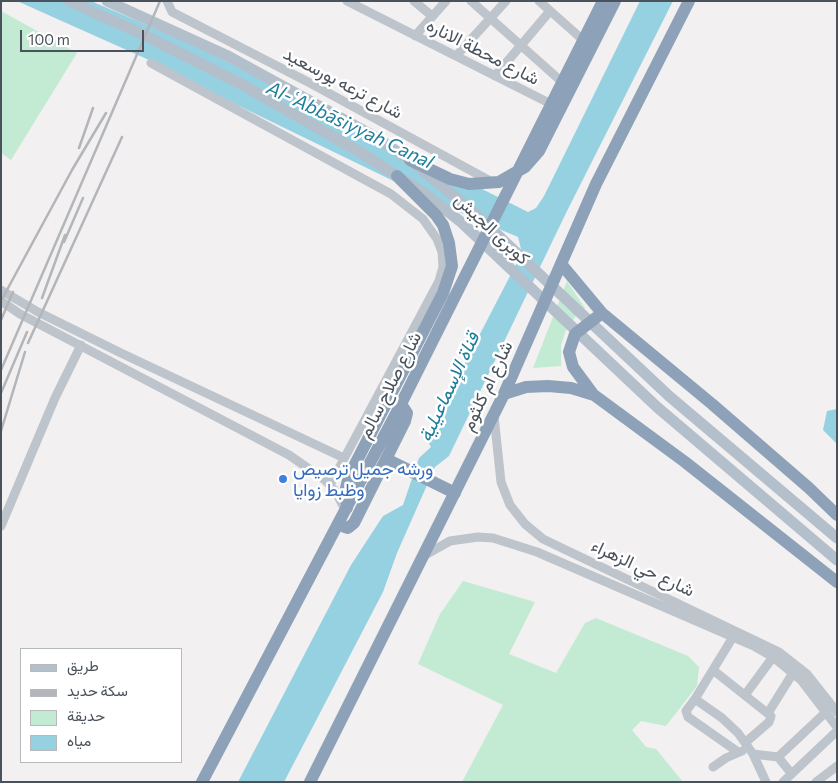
<!DOCTYPE html>
<meta charset="utf-8">
<style>
body{margin:0}
#map{position:relative;width:838px;height:783px;overflow:hidden;background:#f2f0f0;font-family:Commissioner,Vazirmatn,sans-serif}
canvas{display:block}
.frame{position:absolute;inset:0;border:2px solid #4a525b;pointer-events:none}
.legend{position:absolute;left:20px;top:648px;width:162px;height:115px;box-sizing:border-box;background:#fff;border:1px solid #b7babd;margin:0;padding:6px 9px;list-style:none;font-size:15px;color:#4a525b}
.legend li{display:flex;align-items:center;gap:10px;height:25px}
.legend b{width:25px;border:1px solid #b7babd}
.scale{position:absolute;left:20px;top:30px;width:124px;height:22px;box-sizing:border-box;border:2px solid #4a525b;border-top:0;padding-left:6px;font-size:15px;line-height:18px;white-space:nowrap;color:#4a525b;-webkit-text-stroke:4px #fff;paint-order:stroke}
</style>
<div id="map">
<canvas width="838" height="783"></canvas>
<div class="frame"></div>
<ul class="legend">
<li><b style="height:6px;background:#b3bfcb"></b>طريق</li>
<li><b style="height:6px;background:#b2b5b9"></b>سكة حديد</li>
<li><b style="height:14px;background:#c3ead3"></b>حديقة</li>
<li><b style="height:14px;background:#96d1e2"></b>مياه</li>
</ul>
<div class="scale">100 m</div>
</div>
<script>
const c = document.querySelector('canvas').getContext('2d');
c.lineJoin = 'round';
function paint(path, color) {
  c.fillStyle = color;
  c.fill(path, 'evenodd');
}
function shape(rows) {
  const path = new Path2D();
  for (const r of rows) {
    path.moveTo(r[0], r[1]);
    for (let i = 2; i < r.length; i += 2) path.lineTo(r[i], r[i + 1]);
  }
  return path;
}
function strokePath(path, color, width, dash) {
  c.strokeStyle = color;
  c.lineWidth = width;
  c.lineCap = dash ? 'butt' : 'round';
  c.setLineDash(dash || []);
  c.stroke(path);
}
function label(font, color, halo, rows, align = 'center') {
  c.font = font + ' Commissioner,Vazirmatn,sans-serif';
  c.lineWidth = 5;
  c.setLineDash([]);
  c.textBaseline = 'middle';
  c.strokeStyle = halo;
  c.fillStyle = color;
  for (const [text, x, y, turn = 0] of rows) {
    c.save();
    c.translate(x, y);
    c.rotate((+turn || 0) * Math.PI / 180);
    c.textAlign = isNaN(turn) ? turn : align;
    if (halo) c.strokeText(text, 0, 0);
    c.fillText(text, 0, 0);
    c.restore();
  }
}
paint(shape([
 [1,11,77,53,11,160,1,153],
 [567,281,585,308,575,317,566,330,561,345,561,366,533,368],
 [463,581,535,602,509,654,556,673,585,623,596,618,688,656,699,667,697,686,666,726,641,721,632,730,646,747,656,749,683,782,462,782,503,705,418,664,440,614]
]), '#c3ead3');
paint(shape([
 [17,1,91,1,196,46,528,212,536,208,544,196,640,1,673,1,566,213,449,456,435,467,397,553,383,592,284,782,238,782,351,565,383,516,403,505,419,458,431,447,426,438,522,253,518,237,447,207,231,102,149,60],
 [837,409,837,444,823,430,827,411]
]), '#96d1e2');
strokePath(shape([
 [167,1,172,12,310,83,492,182],
 [347,1,551,104],
 [414,1,432,16],
 [471,1,562,82],
 [539,1,583,40],
 [415,36,446,1],
 [456,56,506,1],
 [151,63,391,194,423,219,437,239,442,252,443,267,439,281,330,485],
 [495,76,550,11],
 [1,290,38,312,123,354,344,458],
 [1,301,20,314,289,455,325,480,336,492,344,508],
 [494,416,501,482,510,505,525,524,543,539,779,652,807,674,837,712],
 [1,526,55,398,81,345],
 [425,555,450,541,478,537,493,538,537,552,754,646,773,657,801,680,837,727],
 [733,637,695,699,722,718,738,733,753,754,766,782],
 [713,670,771,716,769,722,746,742],
 [745,695,773,657],
 [695,699,686,711,688,717,738,752],
 [768,713,793,673],
 [753,754,778,757,826,712],
 [778,757,791,773],
 [713,767,726,758,742,751],
 [783,782,837,731],
 [816,782,837,766]
]), '#bdc4cb', 9);
strokePath(shape([
 [69,1,144,35,243,85,363,154,427,195,461,222,657,407,837,560],
 [107,1,228,56,372,135,410,160,470,209,669,396,837,538]
]), '#b3bfcb', 11);
strokePath(shape([
 [410,160,450,179,469,184,499,182,525,167,539,151,615,1],
 [562,265,602,313,712,404,809,488,837,515],
 [504,394,526,387,548,386,571,388,594,395,685,462,837,582],
 [593,394,573,367,569,352,575,334,602,313],
 [386,459,455,493],
 [347,508,346,488,349,476,443,293,452,266,449,243,443,225,436,215,397,176],
 [339,525,348,528,354,523,405,421,407,413,401,404],
 [202,782,401,404,603,1],
 [310,782,504,394,596,184,689,1]
]), '#8da2b8', 12);
strokePath(shape([
 [79,148,93,108],
 [64,242,83,198],
 [42,298,65,235],
 [1,301,72,170,106,113],
 [1,320,13,292],
 [28,343,122,137],
 [1,370,160,1],
 [1,393,27,332],
 [1,431,25,352]
]), '#b2b5b9', 2.5);
for (const [x, y, r, color] of [
 [283,479,5,"#3f7fe0"]
]) {
  const dot = new Path2D();
  dot.arc(x, y, r, 0, 2 * Math.PI);
  c.fillStyle = color;
  c.fill(dot);
  strokePath(dot, '#fff', 2);
}
label('18px', '#4a525b', '#fff', [
 ["شارع محطة الاناره",483,52,27],
 ["شارع ترعه بورسعيد",343,83,28],
 ["كوبرى الجيش",492,229,43],
 ["شارع صلاح سالم",390,385,-63],
 ["شارع ام كلثوم",487,386,-65],
 ["شارع حي الزهراء",643,568,25]
]);
label('18px', '#366cbe', '#fff', [
 ["ورشه جميل ترصيص",293,469],
 ["وظبط زوايا",293,490]
], 'left');
label('italic 19px', '#1d7e9a', '#fff', [
 ["Al-ʿAbbāsiyyah Canal",350,125,25],
 ["قناة الإسماعيلية",449,387,-65]
]);
</script>
